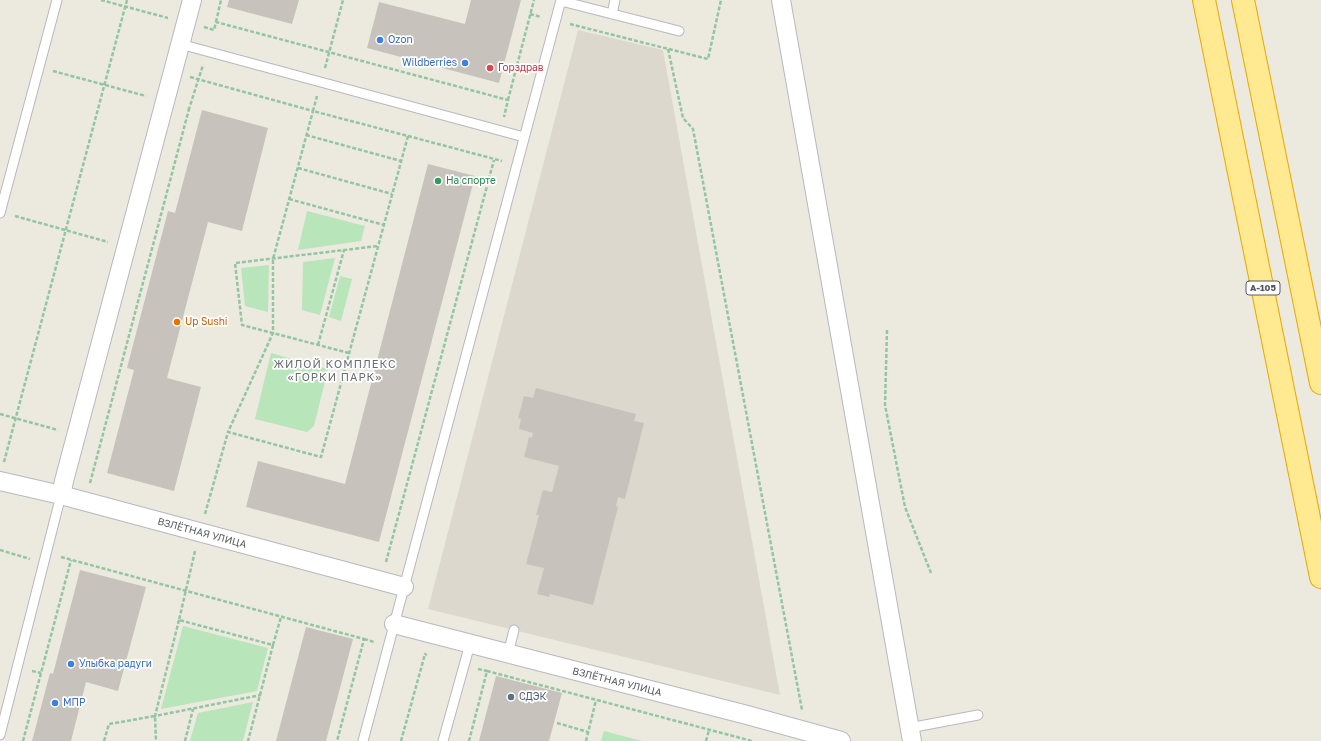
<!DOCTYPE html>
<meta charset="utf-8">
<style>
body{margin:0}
canvas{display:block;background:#ece9de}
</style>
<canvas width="1321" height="741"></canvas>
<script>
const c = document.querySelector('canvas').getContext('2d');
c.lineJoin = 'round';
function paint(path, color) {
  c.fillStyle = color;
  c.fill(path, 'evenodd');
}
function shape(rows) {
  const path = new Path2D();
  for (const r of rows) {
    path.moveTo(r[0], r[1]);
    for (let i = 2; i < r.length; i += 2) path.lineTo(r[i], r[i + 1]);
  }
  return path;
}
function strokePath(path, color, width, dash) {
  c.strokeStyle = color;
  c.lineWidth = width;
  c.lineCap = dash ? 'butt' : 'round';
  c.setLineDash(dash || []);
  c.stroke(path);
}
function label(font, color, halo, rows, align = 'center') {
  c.font = font + ' "Golos Text",sans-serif';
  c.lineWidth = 3.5;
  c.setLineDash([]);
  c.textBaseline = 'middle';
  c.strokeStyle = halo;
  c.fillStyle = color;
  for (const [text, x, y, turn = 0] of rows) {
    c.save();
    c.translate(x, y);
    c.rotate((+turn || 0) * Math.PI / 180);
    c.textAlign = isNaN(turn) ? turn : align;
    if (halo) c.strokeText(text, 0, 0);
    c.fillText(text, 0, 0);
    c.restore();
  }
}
paint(shape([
 [578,30,663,50,780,695,428,609]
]), '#dcd8cd');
paint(shape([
 [307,211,365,226,361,241,298,250],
 [335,258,320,315,302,310,303,262],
 [269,265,268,312,245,306,241,268],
 [340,276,352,279,341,321,329,317],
 [271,353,328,369,314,426,307,432,255,419],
 [183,626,268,648,257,691,161,709],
 [253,702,243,741,190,741,198,713],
 [604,731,642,741,601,741]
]), '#b9e5ba');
paint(shape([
 [229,0,299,0,292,24,227,7],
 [471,0,521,0,499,83,367,48,379,2,465,24],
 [202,110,268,128,242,231,208,222,167,378,201,387,174,491,107,473,134,370,127,368,168,211,175,213],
 [428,164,475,176,379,542,246,507,258,461,345,484],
 [536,388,636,414,634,421,644,423,625,499,618,497,616,506,618,507,593,605,550,594,549,597,537,594,544,568,526,564,539,515,536,515,543,490,552,492,559,466,524,457,529,437,532,438,533,433,519,429,521,419,518,418,524,396,533,398],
 [80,570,146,587,118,691,86,682,71,741,32,741,50,673,53,674],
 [306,627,353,639,326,741,276,741],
 [496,676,562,693,549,741,479,741]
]), '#c7c3bc');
const service = shape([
 [561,1,679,31],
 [612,14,615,0],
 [180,44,524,137],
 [0,213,57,0],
 [508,654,514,630],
 [909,728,978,715],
 [0,735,61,495],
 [363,741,561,0],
 [443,741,470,644]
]);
const minor = shape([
 [781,0,912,741],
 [0,481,61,495,404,587],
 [61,495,64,481,192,0],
 [394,624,747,715,841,741]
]);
const trunk = shape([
 [1204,0,1321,577],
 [1243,0,1321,383]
]);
strokePath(service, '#b7b9bf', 11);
strokePath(minor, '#b7b9bf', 20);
strokePath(trunk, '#eaa800', 24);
strokePath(shape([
 [101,0,168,18],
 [530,14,541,17],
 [216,22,221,0],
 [570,24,708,59,721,0],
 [204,27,214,30,216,22,508,100,504,117],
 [668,49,683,118,693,129,802,710],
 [325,68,343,0],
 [53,71,146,96],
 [190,77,313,111,273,259,273,333,228,432],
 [508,100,534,0],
 [188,108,189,109,203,65],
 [306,135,401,161],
 [408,136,502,161],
 [298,168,392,194],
 [289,199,384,225],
 [15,216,108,242],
 [887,330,885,405,905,507,931,573],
 [318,345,344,250],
 [349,353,242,325,235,263,378,246],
 [0,414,58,430],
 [4,462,127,0],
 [90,483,189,109],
 [205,514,228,432,321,457,408,136,313,111,317,96],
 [0,550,30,559],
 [195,551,179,620,273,645,248,741],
 [61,557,364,639,337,741],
 [386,562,494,160],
 [179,620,155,716,261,695],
 [364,639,374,642],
 [273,645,281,617],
 [478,669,487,671],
 [32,671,41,673],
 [557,723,588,732],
 [23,741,71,560],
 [104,741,109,724,155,716,156,741],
 [185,741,193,709],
 [401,741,425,654,427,655],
 [469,741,487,671,752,741],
 [586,741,596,700],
 [706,741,709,730]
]), '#92c6a2', 2.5, [4, 2]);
strokePath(service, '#fff', 9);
strokePath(minor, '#fff', 18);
strokePath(trunk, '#ffea91', 22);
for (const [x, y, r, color] of [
 [380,40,4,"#3f7fe0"],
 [465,63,4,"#3f7fe0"],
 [490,68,4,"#e0444e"],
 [438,181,4,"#2e9e5b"],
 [177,322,4,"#e8710a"],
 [71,664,4,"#3f7fe0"],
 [511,697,4,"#5c6f8a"],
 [55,703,4,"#3f7fe0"]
]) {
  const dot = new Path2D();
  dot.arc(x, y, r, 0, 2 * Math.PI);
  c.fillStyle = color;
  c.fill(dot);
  strokePath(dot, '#fff', 1.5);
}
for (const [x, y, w] of [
 [1263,288,34]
]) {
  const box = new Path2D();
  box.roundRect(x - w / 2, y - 7, w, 14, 3);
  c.fillStyle = '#fff';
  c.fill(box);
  strokePath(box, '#585b61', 1);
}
label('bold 9px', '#585b61', null, [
 ["А-105",1263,288]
]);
label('10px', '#366cbe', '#fff', [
 ["Ozon",388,40],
 ["Wildberries",457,63,"right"],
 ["Улыбка радуги",79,664],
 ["МПР",63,703]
], 'left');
label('10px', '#be3a42', '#fff', [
 ["Горздрав",498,68]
], 'left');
label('10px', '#27864d', '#fff', [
 ["На спорте",446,181]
], 'left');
label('10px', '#c56008', '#fff', [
 ["Up Sushi",185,322]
], 'left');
label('10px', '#585b61', '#fff', [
 ["ВЗЛЁТНАЯ УЛИЦА",202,533,15],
 ["ВЗЛЁТНАЯ УЛИЦА",617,682,14]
]);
label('10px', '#4e5e75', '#fff', [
 ["СДЭК",519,697]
], 'left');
c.letterSpacing = '1px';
label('11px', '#696d73', '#fff', [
 ["ЖИЛОЙ КОМПЛЕКС",335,365],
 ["«ГОРКИ ПАРК»",335,378]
]);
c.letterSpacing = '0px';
</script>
